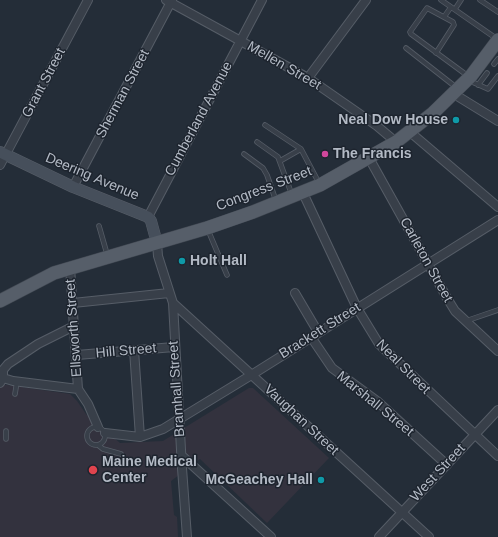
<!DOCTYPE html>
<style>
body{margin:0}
canvas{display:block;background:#242d38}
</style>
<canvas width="498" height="537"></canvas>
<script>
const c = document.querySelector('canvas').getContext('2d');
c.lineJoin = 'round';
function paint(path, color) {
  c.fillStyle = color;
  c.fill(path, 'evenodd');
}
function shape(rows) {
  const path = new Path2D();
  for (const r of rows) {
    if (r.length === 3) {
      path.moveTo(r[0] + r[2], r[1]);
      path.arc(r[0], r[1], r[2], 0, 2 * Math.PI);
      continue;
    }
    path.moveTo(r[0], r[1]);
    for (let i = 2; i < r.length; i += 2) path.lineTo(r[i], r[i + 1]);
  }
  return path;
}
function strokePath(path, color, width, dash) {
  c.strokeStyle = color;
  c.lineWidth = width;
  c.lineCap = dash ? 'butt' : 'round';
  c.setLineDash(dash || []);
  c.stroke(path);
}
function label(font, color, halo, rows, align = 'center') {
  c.font = font + ' Arial,sans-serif';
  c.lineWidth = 3;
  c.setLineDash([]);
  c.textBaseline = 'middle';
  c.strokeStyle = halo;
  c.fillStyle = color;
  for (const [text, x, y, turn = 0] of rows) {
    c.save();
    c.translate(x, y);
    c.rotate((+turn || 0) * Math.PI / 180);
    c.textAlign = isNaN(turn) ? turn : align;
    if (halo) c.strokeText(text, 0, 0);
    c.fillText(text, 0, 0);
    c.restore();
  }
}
paint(shape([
 [0,384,70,394,77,401,86,414,120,443,163,441,249,388,253,388,329,458,267,523,200,459,171,481,174,515,177,517,178,537,0,537]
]), '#33323e');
const lane = shape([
 [441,0,497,39],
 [480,0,498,12],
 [455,9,461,0],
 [444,17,451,7],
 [406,48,457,88],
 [436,53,454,25,453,22,427,8,410,32,411,34,468,76],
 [494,64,498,59],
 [470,81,488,89,498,76],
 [478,85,487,73],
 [265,125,301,149,319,183],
 [257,142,278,157,292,195],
 [244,154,263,168,267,175,276,201],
 [280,161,301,149],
 [99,226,107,254],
 [208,230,227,275],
 [466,321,498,310],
 [15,394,17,381],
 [96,436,9],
 [6,439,6,431],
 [98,445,103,449,121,454]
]);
const street = shape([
 [166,0,308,78,377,126,396,142],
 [308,78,366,0],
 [454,94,498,121],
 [410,132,498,207],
 [369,158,447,298,455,311,498,351],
 [0,165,88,0],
 [73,187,172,0],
 [303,193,357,308,379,344,498,456],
 [148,217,262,0],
 [157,243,158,256,173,303,182,468,187,537],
 [70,267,78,389],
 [295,293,318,332],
 [73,303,169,293],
 [173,303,429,537],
 [311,337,332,368,377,401,447,465],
 [134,350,140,437],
 [77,355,174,347],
 [3,378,13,381,78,389],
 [0,383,3,378,3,370,8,364,38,344,74,326],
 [78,389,88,404,98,427],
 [105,433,140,437,163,429,253,374,498,220],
 [181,455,271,537],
 [379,537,498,410]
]);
const secondary = shape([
 [0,152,73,187,148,217,151,221,157,243]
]);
const primary = shape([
 [0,301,54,273,207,228,253,212,320,185,396,142,433,113,471,76,498,40]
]);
strokePath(lane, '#565d67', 5.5);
strokePath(street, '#565d67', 10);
strokePath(secondary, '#565d67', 12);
strokePath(primary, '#414852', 14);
strokePath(lane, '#383f49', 4);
strokePath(street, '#383f49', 8);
strokePath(secondary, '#464f5b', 11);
strokePath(primary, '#565e69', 13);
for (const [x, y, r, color] of [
 [456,120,4,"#0f9aa8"],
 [325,154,4,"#d1479c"],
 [182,261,4,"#0f9aa8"],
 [93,470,5,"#e0444e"],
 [321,480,4,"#0f9aa8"]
]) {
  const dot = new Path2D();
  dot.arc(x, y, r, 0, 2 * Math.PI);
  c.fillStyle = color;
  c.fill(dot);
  strokePath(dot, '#1d242e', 1.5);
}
label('14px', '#b3bac5', '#1d242e', [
 ["Mellen Street",284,66,30],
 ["Grant Street",44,83,-62],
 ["Sherman Street",123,94,-62],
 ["Cumberland Avenue",199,119,-62],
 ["Deering Avenue",92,177,23],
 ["Congress Street",264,189,-21],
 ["Carleton Street",426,260,61],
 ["Ellsworth Street",74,328,-94],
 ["Brackett Street",320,331,-32],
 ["Hill Street",126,351,-5],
 ["Neal Street",403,367,45],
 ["Bramhall Street",177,389,-94],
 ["Marshall Street",375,404,39],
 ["Vaughan Street",301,420,43],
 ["West Street",438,473,-47]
]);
label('bold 14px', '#b3bac5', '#1d242e', [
 ["Neal Dow House",448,120,"right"],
 ["The Francis",333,154],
 ["Holt Hall",190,261],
 ["Maine Medical",102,462],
 ["Center",102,478],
 ["McGeachey Hall",313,480,"right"]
], 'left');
</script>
